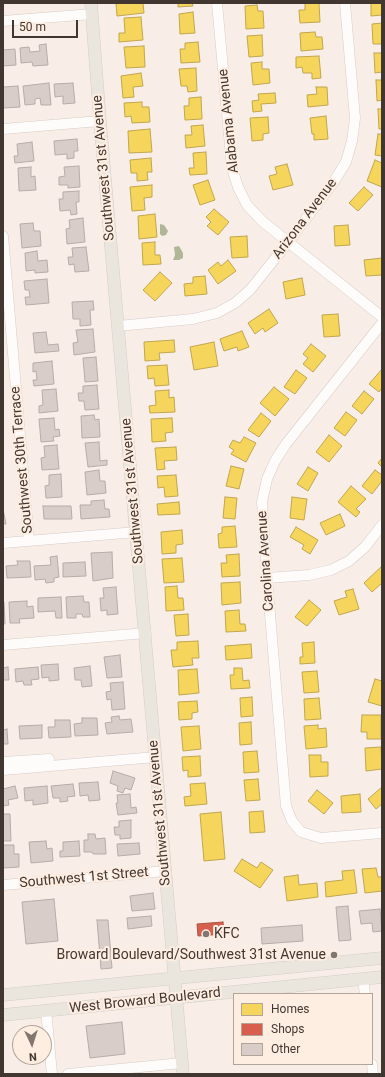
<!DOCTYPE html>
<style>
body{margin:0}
#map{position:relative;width:385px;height:1077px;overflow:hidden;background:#f8eee7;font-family:Roboto,sans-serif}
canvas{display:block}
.frame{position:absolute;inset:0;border:4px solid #423730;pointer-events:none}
.legend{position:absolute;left:233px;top:993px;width:140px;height:72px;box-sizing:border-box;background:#feede1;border:1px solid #b3a49a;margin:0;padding:5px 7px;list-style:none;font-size:12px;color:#423730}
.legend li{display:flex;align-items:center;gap:8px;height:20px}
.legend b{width:20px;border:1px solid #b3a49a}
.north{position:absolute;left:12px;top:1025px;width:40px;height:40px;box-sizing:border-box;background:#feede1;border:1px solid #b3a49a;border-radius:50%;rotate:176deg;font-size:11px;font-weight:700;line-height:16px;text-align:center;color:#423730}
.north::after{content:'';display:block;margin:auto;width:14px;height:18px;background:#827770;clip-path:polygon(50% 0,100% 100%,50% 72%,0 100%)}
.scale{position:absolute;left:12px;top:20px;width:66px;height:18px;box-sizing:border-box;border:2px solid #423730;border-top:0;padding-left:5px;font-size:12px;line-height:14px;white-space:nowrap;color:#423730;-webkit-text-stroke:3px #feede1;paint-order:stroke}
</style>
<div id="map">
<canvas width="385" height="1077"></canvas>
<div class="frame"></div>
<ul class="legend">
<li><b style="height:11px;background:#f6d55c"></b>Homes</li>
<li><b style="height:11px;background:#d6604d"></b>Shops</li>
<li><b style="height:11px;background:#d8cdc9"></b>Other</li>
</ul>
<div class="north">N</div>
<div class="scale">50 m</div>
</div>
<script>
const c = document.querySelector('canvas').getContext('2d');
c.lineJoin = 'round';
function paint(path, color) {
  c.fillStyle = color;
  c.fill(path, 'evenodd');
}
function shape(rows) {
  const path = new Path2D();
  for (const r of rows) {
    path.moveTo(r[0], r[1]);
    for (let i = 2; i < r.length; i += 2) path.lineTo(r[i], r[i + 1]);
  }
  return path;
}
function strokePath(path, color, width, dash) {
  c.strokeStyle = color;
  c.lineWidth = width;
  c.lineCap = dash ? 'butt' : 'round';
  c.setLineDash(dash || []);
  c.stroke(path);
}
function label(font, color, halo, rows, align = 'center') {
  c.font = font + ' Roboto,sans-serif';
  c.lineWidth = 4;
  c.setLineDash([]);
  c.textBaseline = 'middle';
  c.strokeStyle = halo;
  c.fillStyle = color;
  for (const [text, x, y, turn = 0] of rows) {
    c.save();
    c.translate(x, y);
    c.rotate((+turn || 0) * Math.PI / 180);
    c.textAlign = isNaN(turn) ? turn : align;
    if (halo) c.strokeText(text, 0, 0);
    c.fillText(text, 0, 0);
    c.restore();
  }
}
paint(shape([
 [160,224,164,225,168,231,166,235,162,236,160,234],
 [179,246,183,253,183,258,179,260,173,260,175,255,174,247]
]), '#afb796');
const homes = shape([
 [120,3,143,3,144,13,117,16,116,4,120,3],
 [178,3,192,3,193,6,178,7,178,3],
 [305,3,319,3,320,22,300,23,299,10,305,10,305,3],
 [371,3,382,3,382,15,371,16,371,3],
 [257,5,258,11,263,11,264,28,246,29,245,6,257,5],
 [193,12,195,33,180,34,179,14,193,12],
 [141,17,143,40,119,42,119,33,125,33,124,18,141,17],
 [382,23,382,44,373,44,372,24,382,23],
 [315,32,316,37,322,37,323,49,301,51,300,33,315,32],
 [262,35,263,56,249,57,247,36,262,35],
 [198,42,200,62,181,63,180,49,185,49,185,43,198,42],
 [144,46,145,67,126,68,124,47,144,46],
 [374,53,382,53,382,72,375,73,374,53],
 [319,56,321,78,312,79,312,73,303,73,302,67,296,68,296,57,319,56],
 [262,62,262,69,269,69,270,83,253,85,251,63,262,62],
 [196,68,197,91,188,92,187,86,181,86,179,69,196,68],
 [141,73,143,86,133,87,134,97,123,98,121,76,141,73],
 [376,80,382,80,382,100,377,101,376,80],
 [316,87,327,87,328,105,308,107,307,95,317,94,316,87],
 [275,93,276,103,261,104,262,111,253,112,252,101,259,100,258,94,275,93],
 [201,97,202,119,185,120,184,106,189,106,189,98,201,97],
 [142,102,142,107,149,107,150,122,132,123,131,116,125,117,124,103,142,102],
 [378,109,382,109,382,129,379,129,378,109],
 [326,116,328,139,314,140,314,134,312,134,310,118,326,116],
 [268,117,269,133,263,134,263,140,252,141,250,118,268,117],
 [203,125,205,146,186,148,185,135,192,135,191,126,203,125],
 [150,129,152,152,129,153,128,131,150,129],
 [378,134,382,134,382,156,375,155,378,134],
 [206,152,207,174,190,175,189,168,194,168,193,153,206,152],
 [151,158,152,172,147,172,148,180,137,181,137,173,131,173,130,160,151,158],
 [375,160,382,163,382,187,367,181,375,160],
 [287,164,293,185,273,190,269,176,277,174,275,167,287,164],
 [208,180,215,200,200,205,193,185,208,180],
 [152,185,152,197,144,198,145,210,132,211,130,187,152,185],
 [364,187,373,195,358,211,349,203,364,187],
 [214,209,229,222,218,235,207,226,211,222,206,217,214,209],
 [155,214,157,237,139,239,138,216,155,214],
 [348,225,350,245,335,246,334,226,348,225],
 [247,236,248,257,232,258,230,237,247,236],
 [155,242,155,255,160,255,161,264,143,265,142,243,155,242],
 [382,258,382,275,366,276,364,260,382,258],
 [228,260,236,271,218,284,208,270,218,262,221,266,228,260],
 [160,272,172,283,155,301,143,290,160,272],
 [205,276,207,294,185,296,184,284,193,283,193,277,205,276],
 [302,278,305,295,286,299,283,282,302,278],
 [269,309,278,323,265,332,263,328,255,334,248,323,269,309],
 [338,314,340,336,324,337,322,315,338,314],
 [242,331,249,347,238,351,237,347,224,351,220,339,242,331],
 [174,340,175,352,159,353,160,360,145,361,144,342,174,340],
 [214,342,218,366,194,370,190,347,214,342],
 [311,344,326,356,313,372,303,364,308,358,303,354,311,344],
 [167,365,169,385,155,386,154,378,148,379,147,366,167,365],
 [382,369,382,388,379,392,369,384,382,369],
 [296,370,307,378,295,394,284,387,296,370],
 [274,387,289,399,275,416,260,403,274,387],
 [169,390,169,398,174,397,175,412,150,413,149,406,156,405,155,391,169,390],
 [364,391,374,399,362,414,352,406,364,391],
 [346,412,357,420,345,436,334,428,346,412],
 [261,413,271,421,259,437,248,430,261,413],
 [172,418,173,432,165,433,166,441,152,442,151,419,172,418],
 [329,435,342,446,329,462,316,452,329,435],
 [244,437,256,443,246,462,231,454,234,450,229,447,233,440,240,443,244,437],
 [176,447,177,460,164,461,165,469,157,470,155,448,176,447],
 [382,458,382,467,378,463,382,458],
 [231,466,244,469,239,489,226,486,231,466],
 [308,467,318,473,308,491,297,484,308,467],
 [375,470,382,475,382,481,372,494,362,486,375,470],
 [176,475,178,496,165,497,164,487,158,488,157,476,176,475],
 [351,486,366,499,356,509,360,512,356,517,338,502,351,486],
 [225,497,237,498,235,519,223,518,225,497],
 [292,497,307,499,304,520,290,518,292,497],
 [179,502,180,514,158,515,157,504,179,502],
 [340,514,345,526,326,535,320,523,340,514],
 [235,526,237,547,219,548,218,534,222,533,222,527,235,526],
 [296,527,318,540,310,554,302,549,304,545,290,537,296,527],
 [182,530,183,544,176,545,176,553,162,554,161,532,182,530],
 [239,554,240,576,222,577,221,563,227,563,226,555,239,554],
 [182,558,184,582,164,583,162,559,182,558],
 [382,566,382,583,372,592,364,583,382,566],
 [240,582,241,603,222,605,221,583,240,582],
 [177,586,178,598,183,598,184,610,166,611,165,587,177,586],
 [353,589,359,609,339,615,334,601,347,597,345,591,353,589],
 [309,600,321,610,307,626,295,617,309,600],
 [239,610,240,624,245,624,246,631,226,632,225,611,239,610],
 [188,614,189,635,176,636,174,615,188,614],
 [198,641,199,658,192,658,193,665,173,667,171,650,177,650,177,642,198,641],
 [314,642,315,663,300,664,300,657,303,657,302,643,314,642],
 [251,644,252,658,226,660,225,646,251,644],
 [234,668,242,668,243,681,249,680,250,688,231,689,230,675,234,675,234,668],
 [197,669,199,693,179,695,178,670,197,669],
 [317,671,319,692,304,693,302,672,317,671],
 [375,679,382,681,382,706,368,702,375,679],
 [252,697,253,716,241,717,240,698,252,697],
 [319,698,321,719,305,720,304,699,319,698],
 [197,701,198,712,192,713,192,719,179,720,178,702,197,701],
 [362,715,381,715,381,739,367,739,367,732,361,732,362,715],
 [251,722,252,744,240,745,239,723,251,722],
 [318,725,318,729,326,728,327,747,306,749,304,726,318,725],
 [199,726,201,749,183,751,181,727,199,726],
 [381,747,382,769,366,771,365,748,381,747],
 [257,751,259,772,244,773,243,752,257,751],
 [309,755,321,755,321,762,328,762,328,776,310,777,309,755],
 [200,756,201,776,188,777,188,770,183,771,182,757,200,756],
 [258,779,260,800,246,801,244,780,258,779],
 [205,783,207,804,185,806,184,797,191,796,190,784,205,783],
 [382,787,382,804,376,809,368,799,382,787],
 [317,790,333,803,324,814,308,801,317,790],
 [360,794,361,812,342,813,341,796,360,794],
 [263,811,265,832,250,833,249,812,263,811],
 [221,812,225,859,204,861,200,814,221,812],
 [242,859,257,868,261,862,273,870,260,888,234,871,242,859],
 [376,868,378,877,382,877,382,891,365,893,362,869,376,868],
 [354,870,357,893,326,897,325,882,343,880,342,871,354,870],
 [298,875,299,885,317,883,318,897,287,901,284,877,298,875]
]);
paint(homes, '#f6d55c');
strokePath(homes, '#c0a64f', 1);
const shops = shape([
 [223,922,224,934,198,936,197,924,223,922]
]);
paint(shops, '#d6604d');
strokePath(shops, '#aa5444', 1);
const building = shape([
 [46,44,48,65,33,66,32,62,21,63,20,48,29,47,30,52,40,51,39,45,46,44],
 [3,47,3,50,15,49,16,65,3,66,3,47],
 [49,83,51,105,41,105,40,98,35,99,35,104,25,105,23,86,49,83],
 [73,83,75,103,63,104,63,96,55,97,54,84,73,83],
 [18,86,20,107,3,108,3,87,18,86],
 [77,139,78,151,74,151,74,158,67,159,67,154,55,155,54,141,77,139],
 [32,142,34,161,15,163,14,156,18,156,17,144,32,142],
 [79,166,80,187,68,188,68,185,59,185,59,177,65,176,64,167,79,166],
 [31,167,31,177,35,176,36,190,19,191,18,168,31,167],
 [79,191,79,202,76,202,77,214,71,215,70,210,60,211,59,199,63,199,63,192,79,191],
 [83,218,85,242,67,244,66,229,70,228,69,220,83,218],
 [33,223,34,231,40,231,41,246,22,248,20,224,33,223],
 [86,247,89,271,75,272,74,264,69,265,68,257,73,257,72,248,86,247],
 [37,251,38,261,47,260,48,272,35,273,35,270,26,271,25,253,37,251],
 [47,279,49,303,26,305,25,297,30,297,29,290,25,290,24,281,47,279],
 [93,301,94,310,90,310,91,325,80,326,80,319,73,319,72,302,93,301],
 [93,329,95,352,74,355,73,343,78,342,76,330,93,329],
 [46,332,48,345,58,344,59,351,35,353,33,333,46,332],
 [96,357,98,381,85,382,83,358,96,357],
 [52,361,54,384,34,386,33,380,37,380,36,371,33,372,33,363,52,361],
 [97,385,99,409,85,410,84,401,79,401,78,393,83,393,83,386,97,385],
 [56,389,58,411,39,413,39,406,43,405,42,390,56,389],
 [94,415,95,420,99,419,100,437,82,438,81,416,94,415],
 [54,418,55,430,59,429,60,436,53,437,54,441,41,442,39,419,54,418],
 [99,442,100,461,107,460,107,465,88,467,85,443,99,442],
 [57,445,59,469,42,470,41,458,45,457,44,446,57,445],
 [99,470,100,481,105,481,106,493,87,495,85,472,99,470],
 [61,474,62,497,46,498,45,486,49,485,49,475,61,474],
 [104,500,105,509,109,509,110,517,81,519,80,505,91,505,91,501,104,500],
 [43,506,71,506,72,519,44,519,43,506],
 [3,509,6,524,3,524,3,509],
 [112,552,113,578,93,581,91,553,112,552],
 [57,556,59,577,54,578,54,582,46,583,45,579,35,580,34,566,51,565,50,557,57,556],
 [17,561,30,561,31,577,7,578,6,566,18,565,17,561],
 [85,562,86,576,63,577,63,563,85,562],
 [116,587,118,614,107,615,107,610,101,611,100,598,104,598,103,588,116,587],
 [83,596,84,602,89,602,90,617,83,617,82,614,76,614,76,618,67,618,66,597,83,596],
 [61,597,62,618,56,618,55,611,38,612,38,598,61,597],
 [27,601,27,607,33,606,34,618,19,619,20,623,10,623,9,602,27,601],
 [3,602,4,602,5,624,3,624,3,602],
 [120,655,122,677,107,678,104,657,120,655],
 [58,664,59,680,49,681,49,677,42,678,41,665,58,664],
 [90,666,92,686,82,687,81,680,75,680,74,668,90,666],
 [8,667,9,680,3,680,3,668,8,667],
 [38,667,39,679,31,680,32,685,24,685,23,681,16,682,15,669,38,667],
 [123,682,125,709,112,710,111,699,107,700,106,692,111,691,110,683,123,682],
 [119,716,120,720,131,719,133,732,107,734,105,723,112,722,111,717,119,716],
 [82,718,97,718,98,735,75,736,74,724,82,723,82,718],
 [55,720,70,720,71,737,49,738,48,727,55,727,55,720],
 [42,725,42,738,20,739,19,726,42,725],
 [7,729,8,744,3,744,3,730,7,729],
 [113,771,135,778,131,790,125,788,123,793,117,791,118,786,110,783,113,771],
 [98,782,100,800,89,801,88,795,80,796,79,783,98,782],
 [73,784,75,796,67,797,68,801,60,802,60,798,53,798,51,786,73,784],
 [15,786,18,798,8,800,9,805,3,806,3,789,15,786],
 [47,786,48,803,33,805,33,800,25,801,24,788,47,786],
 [130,794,131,808,136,807,137,813,118,815,116,803,118,803,117,795,130,794],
 [3,814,10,814,11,841,3,841,3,814],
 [131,820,131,838,120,839,120,835,115,835,114,827,119,827,119,821,131,820],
 [88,834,95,834,96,839,105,838,106,854,93,854,92,852,84,852,84,840,88,840,88,834],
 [46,841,47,849,52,848,53,861,31,863,29,842,46,841],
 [79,841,80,856,60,857,60,851,63,851,63,842,79,841],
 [139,843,140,854,118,856,117,844,139,843],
 [3,845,14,845,14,854,19,854,19,867,3,868,3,845],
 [153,893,155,909,132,911,130,896,153,893],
 [54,899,58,941,26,944,22,902,54,899],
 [348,906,351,940,339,941,336,907,348,906],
 [380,909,382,931,373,932,372,923,361,924,359,911,380,909],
 [151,916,152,926,128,929,127,918,151,916],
 [97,920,108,920,112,968,101,969,97,920],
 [302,925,303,941,262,944,261,928,302,925],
 [122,1022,125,1054,90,1058,86,1026,122,1022]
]);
paint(building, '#d8cdc9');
strokePath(building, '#b7aca8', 1);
const minor = shape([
 [217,3,232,168,238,187,247,205,262,221,382,317],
 [3,21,92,14],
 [3,129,100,121],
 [3,236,29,541],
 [382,323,286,444,275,461,267,479,262,502,267,578,286,806,292,821,301,832,321,838,382,833],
 [118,326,193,319,217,313,235,303,250,290,289,241,333,183,346,162,352,141,355,118,345,3],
 [3,543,137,532],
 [267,578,309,575,331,570,349,561,365,547,382,525],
 [3,645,146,633],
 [3,762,49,759],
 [3,770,156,757],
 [3,885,166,871],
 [363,979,365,994],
 [46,1010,52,1074],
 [372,1064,373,1074],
 [68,1074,182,1063]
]);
const major = shape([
 [91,3,100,121,183,1074],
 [3,995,382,958],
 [3,1015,382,977]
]);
strokePath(minor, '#d5ccc5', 11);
strokePath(major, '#d3cdc9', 13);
strokePath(minor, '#fefcfb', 10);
strokePath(major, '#eae6de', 12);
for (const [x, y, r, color] of [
 [206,934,4,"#827770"],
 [334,955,4,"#827770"]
]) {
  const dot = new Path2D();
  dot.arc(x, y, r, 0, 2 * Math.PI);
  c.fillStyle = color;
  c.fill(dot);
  strokePath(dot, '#feede1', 1.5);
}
label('14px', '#423730', '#feede1', [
 ["Alabama Avenue",229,121,-96],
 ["Southwest 31st Avenue",104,168,-95],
 ["Arizona Avenue",305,219,-53],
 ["Southwest 30th Terrace",22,460,-95],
 ["Southwest 31st Avenue",133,491,-95],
 ["Carolina Avenue",266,561,-94],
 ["Southwest 31st Avenue",160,813,-95],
 ["Southwest 1st Street",84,878,-5],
 ["West Broward Boulevard",145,1001,-6]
]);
label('14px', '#423730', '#feede1', [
 ["KFC",214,934],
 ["Broward Boulevard/Southwest 31st Avenue",326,955,"right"]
], 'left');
</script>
